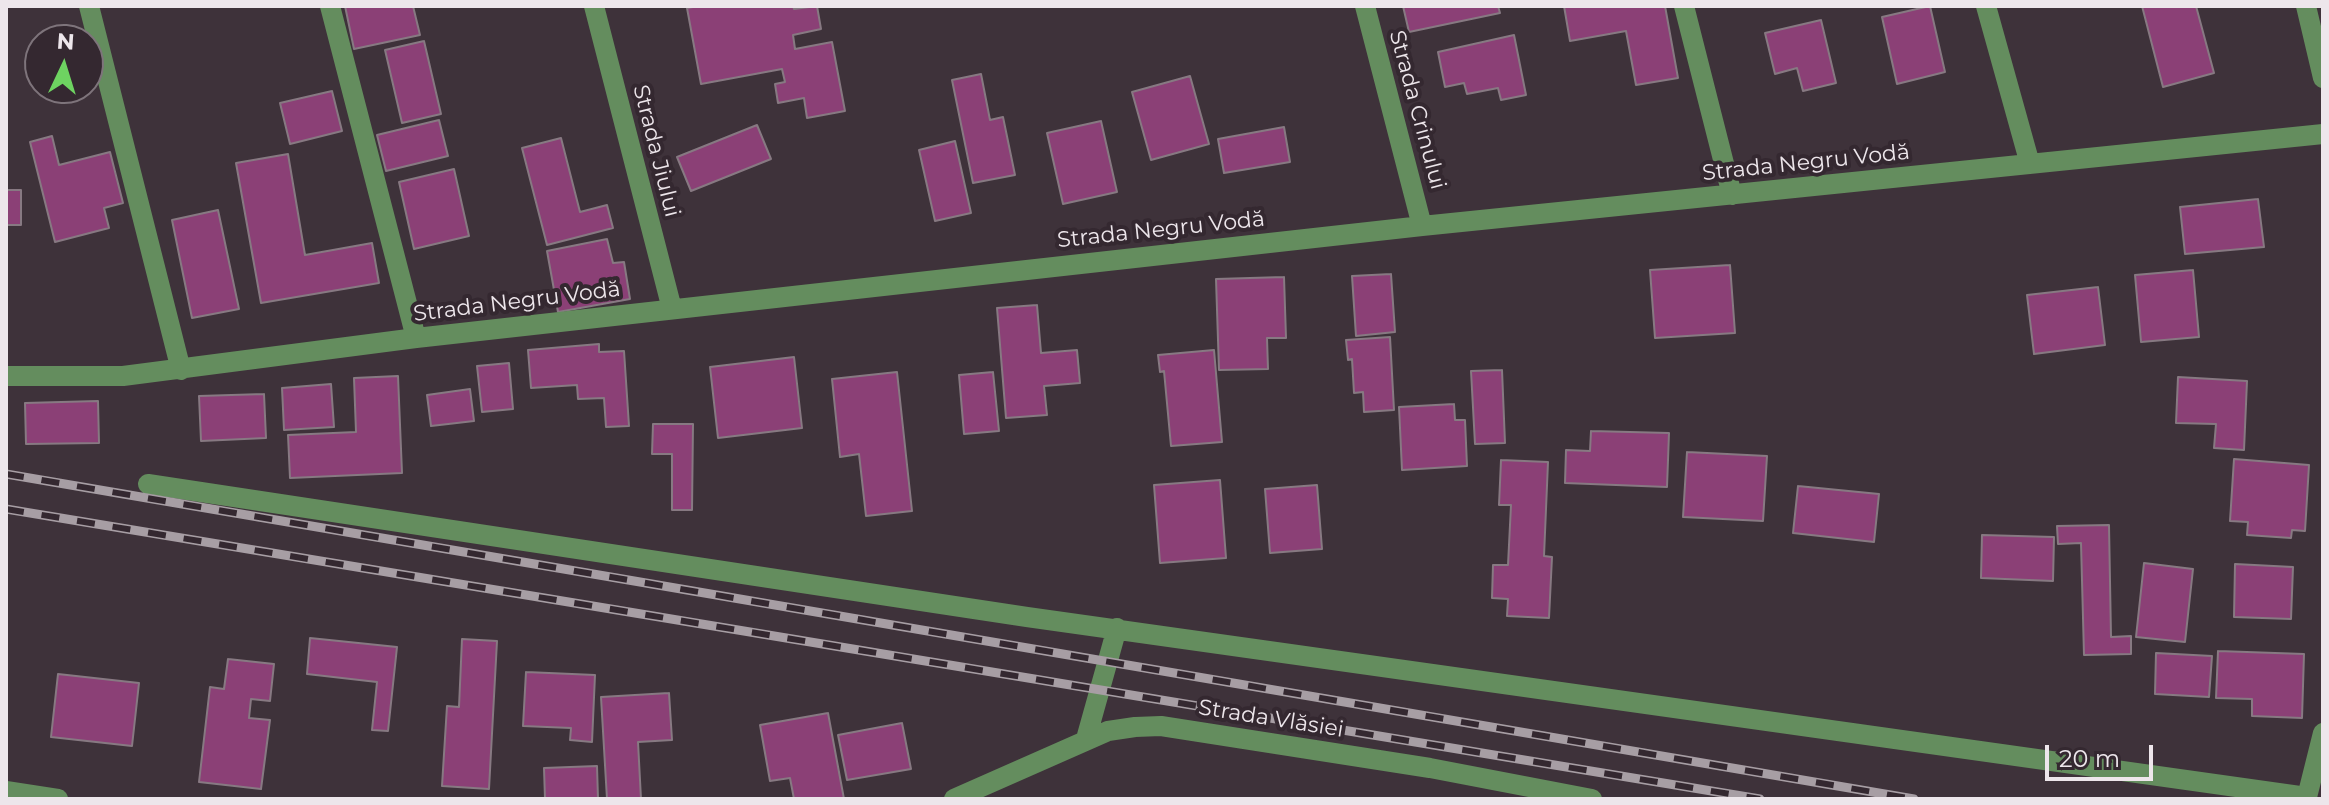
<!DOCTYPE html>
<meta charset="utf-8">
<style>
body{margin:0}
#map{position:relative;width:2329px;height:805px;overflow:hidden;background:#3e323a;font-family:Montserrat,sans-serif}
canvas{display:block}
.frame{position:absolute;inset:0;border:8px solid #ede6eb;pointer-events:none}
.north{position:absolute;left:24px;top:24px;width:80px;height:80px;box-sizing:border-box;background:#342830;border:2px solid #7e747b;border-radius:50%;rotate:4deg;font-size:22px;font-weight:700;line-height:32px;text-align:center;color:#ede6eb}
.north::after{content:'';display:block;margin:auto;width:28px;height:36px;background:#6ed361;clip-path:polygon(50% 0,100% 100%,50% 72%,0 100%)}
.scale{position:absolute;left:2045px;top:745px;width:108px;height:36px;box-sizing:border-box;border:4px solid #ede6eb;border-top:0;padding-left:10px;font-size:24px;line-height:28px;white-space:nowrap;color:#ede6eb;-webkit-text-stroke:6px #342830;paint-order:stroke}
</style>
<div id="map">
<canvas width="2329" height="805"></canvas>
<div class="frame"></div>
<div class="north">N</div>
<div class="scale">20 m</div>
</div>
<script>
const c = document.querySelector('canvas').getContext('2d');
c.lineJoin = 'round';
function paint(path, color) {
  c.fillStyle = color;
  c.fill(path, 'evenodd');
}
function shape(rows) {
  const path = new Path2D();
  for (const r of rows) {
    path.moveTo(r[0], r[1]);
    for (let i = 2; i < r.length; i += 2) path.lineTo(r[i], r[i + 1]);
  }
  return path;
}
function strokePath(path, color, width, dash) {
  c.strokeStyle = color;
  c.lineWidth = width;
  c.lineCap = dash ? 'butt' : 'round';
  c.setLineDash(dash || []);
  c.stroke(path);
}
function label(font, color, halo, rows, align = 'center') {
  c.font = font + ' Montserrat,sans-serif';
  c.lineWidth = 8;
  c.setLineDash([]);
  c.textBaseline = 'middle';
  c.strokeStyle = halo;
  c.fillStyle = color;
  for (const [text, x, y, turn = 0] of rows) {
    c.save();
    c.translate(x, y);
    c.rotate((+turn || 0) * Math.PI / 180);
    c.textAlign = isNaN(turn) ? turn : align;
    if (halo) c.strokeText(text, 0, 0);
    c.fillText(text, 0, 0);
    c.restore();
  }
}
const building = shape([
 [345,6,413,6,420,35,354,49,345,6],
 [699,6,793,6,794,9,817,6,821,29,793,35,795,49,832,42,845,111,807,118,804,98,778,103,775,84,785,82,782,69,701,84,687,8,699,6],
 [1403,6,1498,6,1500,13,1409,32,1403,6],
 [1564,6,1665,6,1678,78,1636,85,1626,31,1570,41,1564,6],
 [1930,6,1945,72,1897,84,1882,17,1930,6],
 [2142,6,2196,6,2214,73,2163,87,2142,6],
 [1821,20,1836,83,1803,91,1797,68,1775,74,1765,33,1821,20],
 [1514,35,1526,95,1501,100,1498,88,1467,94,1464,83,1445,87,1438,52,1514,35],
 [424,41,441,114,402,123,385,50,424,41],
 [981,74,990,120,1003,117,1015,175,973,183,952,80,981,74],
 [1190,76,1209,144,1151,160,1132,92,1190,76],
 [332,91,342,131,290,144,280,103,332,91],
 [439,120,448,156,386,171,377,135,439,120],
 [1101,121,1117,192,1063,204,1047,133,1101,121],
 [757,125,771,159,691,191,677,157,757,125],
 [1284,127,1290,162,1224,173,1218,139,1284,127],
 [52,136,59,165,110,152,123,203,104,208,109,228,55,242,30,142,52,136],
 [561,138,580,212,607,205,613,228,547,245,522,148,561,138],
 [955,141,971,213,935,221,919,150,955,141],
 [288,154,305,255,372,243,379,283,261,303,236,163,288,154],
 [454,169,469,236,414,249,399,182,454,169],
 [6,190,21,190,21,225,6,225,6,190],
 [2258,199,2264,247,2185,254,2180,207,2258,199],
 [218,210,239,309,192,318,172,220,218,210],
 [607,239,613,263,624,262,630,299,558,312,547,251,607,239],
 [1730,265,1735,333,1655,338,1650,270,1730,265],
 [2193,270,2199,337,2141,342,2135,275,2193,270],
 [1391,274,1395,332,1356,336,1352,276,1391,274],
 [1284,277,1286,338,1267,338,1268,369,1219,370,1216,279,1284,277],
 [2098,287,2105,345,2034,354,2027,295,2098,287],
 [1037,305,1041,353,1077,350,1080,383,1044,386,1047,415,1006,418,997,308,1037,305],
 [1390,337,1394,410,1364,412,1363,392,1354,393,1352,359,1348,360,1346,340,1390,337],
 [599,344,599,352,624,351,629,426,606,427,604,398,578,399,577,385,531,388,528,350,599,344],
 [1214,350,1222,442,1171,446,1164,371,1160,372,1158,355,1214,350],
 [794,357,802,428,718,438,710,367,794,357],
 [509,363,513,409,482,412,477,366,509,363],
 [1502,370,1505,443,1475,444,1471,371,1502,370],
 [897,372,912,511,866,516,859,454,840,457,832,379,897,372],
 [993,372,999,431,964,434,959,375,993,372],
 [398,376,402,473,290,478,288,435,356,432,354,378,398,376],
 [2178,377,2247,381,2244,450,2214,448,2216,424,2176,423,2178,377],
 [331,384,334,427,284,430,282,388,331,384],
 [470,389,474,421,431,426,427,395,470,389],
 [264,394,266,438,201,441,199,396,264,394],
 [98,401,99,443,26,444,25,403,98,401],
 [1454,404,1455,420,1465,420,1467,466,1402,470,1399,407,1454,404],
 [653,424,693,424,692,510,672,510,672,454,652,454,653,424],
 [1591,431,1669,433,1667,487,1565,483,1566,450,1590,451,1591,431],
 [1687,452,1767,456,1763,521,1683,517,1687,452],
 [2234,459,2309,465,2305,531,2292,530,2291,538,2247,535,2248,522,2230,521,2234,459],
 [1501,460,1548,462,1544,556,1552,557,1549,618,1507,616,1508,599,1492,598,1493,565,1508,565,1511,505,1499,505,1501,460],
 [1220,480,1226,558,1160,563,1154,485,1220,480],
 [1317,485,1322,549,1270,553,1265,489,1317,485],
 [1798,486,1879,494,1874,542,1793,533,1798,486],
 [2109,525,2111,637,2131,636,2131,654,2084,655,2081,543,2058,544,2057,526,2109,525],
 [1982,535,2054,537,2053,581,1981,578,1982,535],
 [2144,563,2193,569,2185,642,2136,637,2144,563],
 [2235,564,2293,567,2291,619,2234,617,2235,564],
 [310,638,397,647,388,731,372,730,377,682,307,674,310,638],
 [462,639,497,641,489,789,442,786,447,706,459,707,462,639],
 [2218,651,2304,654,2302,718,2252,716,2252,699,2216,698,2218,651],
 [2156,653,2212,656,2209,697,2155,694,2156,653],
 [228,659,274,664,270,701,251,699,249,718,270,720,261,789,199,782,210,687,224,689,228,659],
 [526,672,595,675,592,742,570,740,571,728,523,726,526,672],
 [58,674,139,683,132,746,51,737,58,674],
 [669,693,672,740,638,742,641,799,607,799,601,697,669,693],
 [828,713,844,799,794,799,790,778,770,781,760,725,828,713],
 [902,723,911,769,847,780,838,735,902,723],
 [597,766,598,799,545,799,544,768,597,766]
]);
paint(building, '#8b4076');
strokePath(building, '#877982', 2);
strokePath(shape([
 [89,6,181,370],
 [330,6,416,338],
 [594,6,672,309],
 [1365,6,1422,226],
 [1684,6,1732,195],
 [1986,6,2030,164],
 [2306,6,2323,78],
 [6,376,123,376,416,338,1422,226,2323,134],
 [148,484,1027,617,2307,797,2323,733],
 [1086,739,1117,628],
 [6,791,58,799],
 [954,799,1108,731,1135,727,1161,726,1430,768,1592,799]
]), '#648d5e', 20);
const rail = shape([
 [6,474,1914,799],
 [6,509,1760,799]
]);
strokePath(rail, '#a79ea4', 9);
strokePath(rail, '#342830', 6, [18]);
label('22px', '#ede6eb', '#342830', [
 ["Strada Crinului",1417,110,75],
 ["Strada Jiului",656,151,76],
 ["Strada Negru Vodă",1806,163,-6],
 ["Strada Negru Vodă",1161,230,-6],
 ["Strada Negru Vodă",517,302,-7],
 ["Strada Vlăsiei",1271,719,9]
]);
</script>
